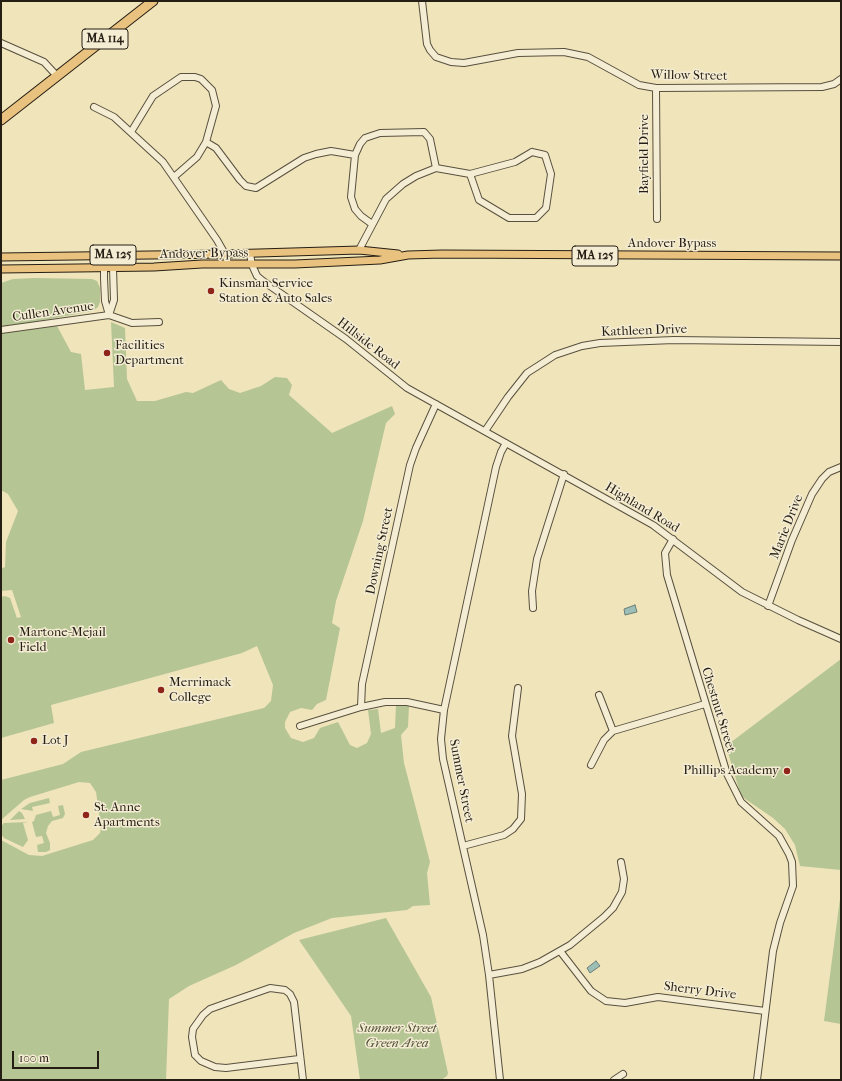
<!DOCTYPE html>
<style>
body{margin:0}
#map{position:relative;width:842px;height:1081px;overflow:hidden;background:#f0e4bb;font-family:"IM FELL French Canon",serif}
canvas{display:block}
.frame{position:absolute;inset:0;border:2px solid #251e14;pointer-events:none}
.scale{position:absolute;left:12px;top:1051px;width:87px;height:18px;box-sizing:border-box;border:2px solid #251e14;border-top:0;padding-left:5px;font-size:12px;line-height:14px;white-space:nowrap;color:#251e14;-webkit-text-stroke:3px #f5edd3;paint-order:stroke}
</style>
<div id="map">
<canvas width="842" height="1081"></canvas>
<div class="frame"></div>
<div class="scale">100 m</div>
</div>
<script>
const c = document.querySelector('canvas').getContext('2d');
c.lineJoin = 'round';
function paint(path, color) {
  c.fillStyle = color;
  c.fill(path, 'evenodd');
}
function shape(rows) {
  const path = new Path2D();
  for (const r of rows) {
    path.moveTo(r[0], r[1]);
    for (let i = 2; i < r.length; i += 2) path.lineTo(r[i], r[i + 1]);
  }
  return path;
}
function strokePath(path, color, width, dash) {
  c.strokeStyle = color;
  c.lineWidth = width;
  c.lineCap = dash ? 'butt' : 'round';
  c.setLineDash(dash || []);
  c.stroke(path);
}
function label(font, color, halo, rows, align = 'center') {
  c.font = font + ' "IM FELL French Canon",serif';
  c.lineWidth = 3;
  c.setLineDash([]);
  c.textBaseline = 'middle';
  c.strokeStyle = halo;
  c.fillStyle = color;
  for (const [text, x, y, turn = 0] of rows) {
    c.save();
    c.translate(x, y);
    c.rotate((+turn || 0) * Math.PI / 180);
    c.textAlign = isNaN(turn) ? turn : align;
    if (halo) c.strokeText(text, 0, 0);
    c.fillText(text, 0, 0);
    c.restore();
  }
}
paint(shape([
 [35,278,92,279,97,281,100,288,100,302,98,307,93,311,1,328,1,283,13,279],
 [111,322,125,328,127,379,137,401,155,401,186,392,193,393,221,380,229,389,240,393,261,386,275,377,287,378,292,385,289,395,332,433,392,406,395,414,386,423,363,521,336,601,332,623,340,628,326,700,317,704,312,710,301,708,290,712,285,722,285,728,291,738,303,742,314,738,320,728,338,722,350,745,357,748,367,743,371,734,368,710,378,709,381,733,395,728,396,705,409,706,408,727,401,735,404,763,430,862,427,873,430,905,413,906,407,910,332,918,294,933,236,965,189,986,169,999,166,1080,1,1080,1,840,29,855,42,856,93,840,100,833,101,828,96,792,90,783,79,782,30,797,24,800,1,820,1,780,63,764,81,752,264,708,271,701,273,685,257,646,242,653,51,705,54,723,1,738,1,597,5,596,10,598,17,618,21,617,12,590,1,591,1,569,5,567,6,542,18,511,8,494,1,490,1,333,57,326,71,352,81,354,85,390,114,387],
 [841,659,841,870,800,866,795,845,785,829,773,818,741,796,726,746],
 [49,798,50,803,32,807,33,811,21,809,30,803],
 [63,805,65,814,63,818,52,821,48,826,46,833,50,843,50,850,46,852,38,852,37,845,44,843,42,836,36,837,32,822,34,821,36,815,51,811,53,817,60,815,58,806],
 [19,811,22,813,25,819,10,820],
 [28,822,23,823,28,840,23,847,4,838,1,834,1,826,4,823],
 [841,891,841,1024,824,1021],
 [386,918,431,997,448,1073,447,1076,441,1080,360,1080,351,1016,299,940]
]), '#b5c594');
const water = shape([
 [635,605,637,612,625,615,624,609,635,605],
 [596,961,600,966,590,973,587,968,596,961]
]);
paint(water, '#9bbeb6');
strokePath(water, '#6c7e75', 1);
const minor = shape([
 [422,1,427,44,430,50,436,57,451,62,464,63,518,53,564,52,588,57,639,85,656,88,822,87,834,84,841,79],
 [1,43,44,62,57,76],
 [656,88,657,219],
 [94,107,114,117,163,162,217,240,225,254,228,264],
 [131,132,153,96,181,77,195,77,201,79,212,90,216,106,206,142,197,157,174,177],
 [206,142,216,148,240,180,246,186,256,188,304,158,316,154,331,151,355,155],
 [532,152,545,155,551,174,546,208,536,218,509,218,479,200,470,174,515,162,532,152],
 [372,224,361,216,355,209,351,197,355,155,360,144,365,138,380,133,424,132,430,139,436,168],
 [359,250,386,199,403,184,416,176,436,168,470,174],
 [250,254,252,265,257,276,263,281,346,339,407,388,653,525,742,592,798,620,841,639],
 [107,255,113,268,114,300,109,315,105,301,104,278,104,268,107,255],
 [1,330,109,315,132,323,159,322],
 [485,431,508,397,527,373,555,355,582,346,600,343,674,340,841,342],
 [673,539,665,553,667,575,727,774,741,802,779,836,789,854,792,862,793,886,780,923,773,951,757,1080],
 [768,606,792,540,812,494,822,479,829,472,841,467],
 [533,608,532,591,537,559,564,474],
 [599,695,613,731],
 [361,707,362,684,410,465,416,448,436,404],
 [300,726,361,707,385,702,407,702,444,710],
 [591,765,604,740,613,731,705,704],
 [463,846,504,835,513,829,521,819,522,794,512,736,518,688],
 [560,951,591,991,606,1001,625,1003,658,997,765,1011],
 [489,975,522,969,540,962,570,945,604,917,613,908,622,892,624,879,621,862],
 [299,1059,226,1068,215,1067,201,1061,195,1055,192,1037,193,1029,203,1015,210,1009,224,1004,270,988,285,990,290,994,294,1002,303,1080],
 [500,1080,489,975,483,935,443,759,441,739,444,710,496,467,501,452,506,443],
 [614,1080,623,1074]
]);
const major = shape([
 [1,257,225,254,359,250,398,254],
 [1,269,154,267,202,264,295,264,380,260,408,255,442,254,841,256]
]);
const highway = shape([
 [1,120,153,1]
]);
strokePath(minor, '#58503e', 8);
strokePath(major, '#251e14', 9);
strokePath(highway, '#251e14', 11);
strokePath(minor, '#f5edd3', 6);
strokePath(major, '#e8c27e', 7);
strokePath(highway, '#e8c27e', 9);
for (const [x, y, r, color] of [
 [211,291,4,"#8f2418"],
 [107,353,4,"#8f2418"],
 [11,640,4,"#8f2418"],
 [161,690,4,"#8f2418"],
 [34,741,4,"#8f2418"],
 [787,771,4,"#8f2418"],
 [86,815,4,"#8f2418"]
]) {
  const dot = new Path2D();
  dot.arc(x, y, r, 0, 2 * Math.PI);
  c.fillStyle = color;
  c.fill(dot);
  strokePath(dot, '#f5edd3', 1.5);
}
for (const [x, y, w] of [
 [105,39,46],
 [113,255,46],
 [595,256,46]
]) {
  const box = new Path2D();
  box.roundRect(x - w / 2, y - 10, w, 20, 3);
  c.fillStyle = '#f5edd3';
  c.fill(box);
  strokePath(box, '#251e14', 1);
}
label('bold 12px', '#251e14', null, [
 ["MA 114",105,39],
 ["MA 125",113,255],
 ["MA 125",595,256]
]);
label('13px', '#251e14', '#f5edd3', [
 ["Willow Street",689,76,1],
 ["Bayfield Drive",645,154,-90],
 ["Andover Bypass",672,244],
 ["Andover Bypass",204,254,-1],
 ["Cullen Avenue",53,312,-8],
 ["Kathleen Drive",644,331,-2],
 ["Hillside Road",368,344,38],
 ["Highland Road",642,508,31],
 ["Marie Drive",787,527,-68],
 ["Downing Street",380,551,-78],
 ["Chestnut Street",718,710,73],
 ["Summer Street",461,781,79],
 ["Sherry Drive",700,991,7]
]);
label('13px', '#251e14', '#f5edd3', [
 ["Kinsman Service",219,284],
 ["Station & Auto Sales",219,299],
 ["Facilities",115,346],
 ["Department",115,361],
 ["Martone-Mejail",19,633],
 ["Field",19,648],
 ["Merrimack",169,683],
 ["College",169,698],
 ["Lot J",42,741],
 ["Phillips Academy",779,771,"right"],
 ["St. Anne",94,808],
 ["Apartments",94,823]
], 'left');
label('italic 13px', '#50503a', '#f5edd3', [
 ["Summer Street",397,1029],
 ["Green Area",397,1044]
]);
</script>
